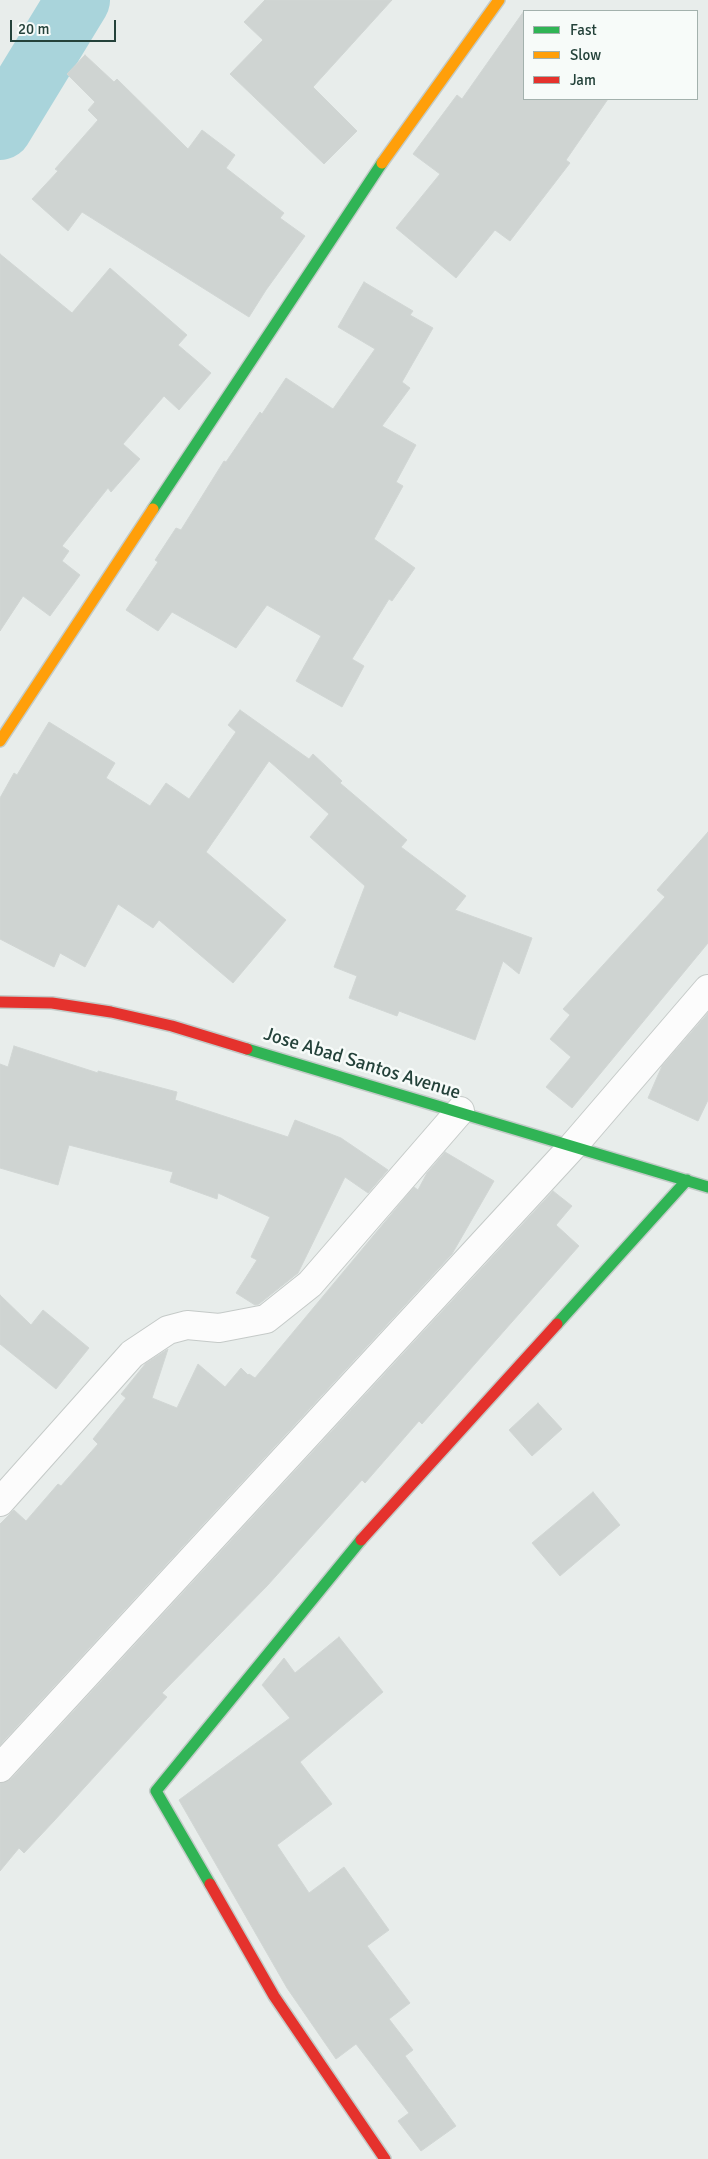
<!DOCTYPE html>
<style>
body{margin:0}
#map{position:relative;width:708px;height:2159px;overflow:hidden;background:#e8edeb;font-family:Signika,sans-serif}
canvas{display:block}
.legend{position:absolute;left:523px;top:10px;width:175px;height:90px;box-sizing:border-box;background:#f7fbf9;border:1px solid #a3b1ad;margin:0;padding:6px 9px;list-style:none;font-size:15px;color:#24423a}
.legend li{display:flex;align-items:center;gap:10px;height:25px}
.legend b{width:25px;border:1px solid #a3b1ad}
.scale{position:absolute;left:10px;top:20px;width:106px;height:22px;box-sizing:border-box;border:2px solid #24423a;border-top:0;padding-left:6px;font-size:15px;line-height:18px;white-space:nowrap;color:#24423a;-webkit-text-stroke:4px #f7fbf9;paint-order:stroke}
</style>
<div id="map">
<canvas width="708" height="2159"></canvas>
<ul class="legend">
<li><b style="height:6px;background:#30b455"></b>Fast</li>
<li><b style="height:6px;background:#ff9f0a"></b>Slow</li>
<li><b style="height:6px;background:#e5322d"></b>Jam</li>
</ul>
<div class="scale">20 m</div>
</div>
<script>
const c = document.querySelector('canvas').getContext('2d');
c.lineJoin = 'round';
function shape(rows) {
  const path = new Path2D();
  for (const r of rows) {
    path.moveTo(r[0], r[1]);
    for (let i = 2; i < r.length; i += 2) path.lineTo(r[i], r[i + 1]);
  }
  return path;
}
function strokePath(path, color, width, dash) {
  c.strokeStyle = color;
  c.lineWidth = width;
  c.lineCap = dash ? 'butt' : 'round';
  c.setLineDash(dash || []);
  c.stroke(path);
}
function paint(path, color) {
  c.fillStyle = color;
  c.fill(path, 'evenodd');
}
function label(font, color, halo, rows, align = 'center') {
  c.font = font + ' Signika,sans-serif';
  c.lineWidth = 5;
  c.setLineDash([]);
  c.textBaseline = 'middle';
  c.strokeStyle = halo;
  c.fillStyle = color;
  for (const [text, x, y, turn = 0] of rows) {
    c.save();
    c.translate(x, y);
    c.rotate((+turn || 0) * Math.PI / 180);
    c.textAlign = isNaN(turn) ? turn : align;
    if (halo) c.strokeText(text, 0, 0);
    c.fillText(text, 0, 0);
    c.restore();
  }
}
strokePath(shape([
 [0,128,78,0]
]), '#a9d4db', 64);
const building = shape([
 [265,0,392,0,313,87,357,131,324,164,230,74,263,40,244,22,265,0],
 [524,11,524,99,608,99,566,160,570,163,510,241,495,230,456,278,396,228,440,174,413,154,457,95,462,99,524,11],
 [85,55,114,82,117,79,188,149,202,130,235,155,226,168,284,213,280,218,305,236,266,290,249,317,82,212,68,231,32,199,58,171,55,169,98,120,88,110,95,102,67,74,85,55],
 [0,254,72,313,110,268,187,335,178,345,211,373,179,410,164,396,123,444,140,459,111,492,108,488,62,546,69,551,62,561,80,575,50,616,23,596,0,631,0,254],
 [364,282,413,311,410,315,433,328,402,382,410,388,382,426,416,445,396,482,403,486,374,539,415,568,392,601,389,599,352,659,364,666,342,707,296,681,321,636,267,605,236,648,172,612,158,631,126,610,158,562,155,560,176,528,181,530,224,461,226,462,260,412,262,414,286,378,333,409,375,349,338,327,364,282],
 [240,710,309,759,313,754,342,781,340,783,407,840,401,847,466,896,455,910,532,938,519,974,503,961,475,1040,399,1011,397,1016,349,998,357,976,334,967,365,886,310,837,329,814,269,761,206,852,286,920,233,983,159,920,153,928,118,904,85,967,60,953,54,967,0,939,0,798,14,773,17,775,49,722,115,763,106,778,150,806,166,783,189,799,236,732,228,725,240,710],
 [708,832,708,943,572,1108,546,1087,571,1057,550,1039,570,1015,563,1009,665,897,657,890,708,832],
 [708,1013,708,1100,698,1121,648,1098,662,1066,708,1013],
 [14,1046,98,1073,98,1071,177,1092,175,1100,288,1137,295,1120,341,1138,388,1170,368,1193,345,1177,298,1273,259,1304,255,1305,236,1293,257,1260,251,1257,270,1217,218,1193,217,1199,170,1182,173,1172,69,1145,58,1185,0,1168,0,1064,8,1067,14,1046],
 [445,1152,494,1181,452,1254,0,1745,0,1524,14,1510,26,1521,58,1484,61,1486,98,1444,93,1439,126,1398,121,1394,146,1363,168,1349,152,1398,177,1408,198,1364,225,1387,241,1368,248,1375,249,1374,255,1378,394,1211,414,1187,418,1190,427,1173,445,1152],
 [553,1191,572,1206,556,1225,579,1246,422,1424,419,1421,365,1483,362,1480,267,1586,162,1693,167,1697,54,1821,24,1853,19,1848,0,1871,0,1783,11,1779,553,1191],
 [0,1295,31,1325,43,1310,89,1348,56,1389,0,1344,0,1295],
 [538,1403,562,1429,532,1456,509,1430,538,1403],
 [593,1492,620,1525,560,1576,532,1543,593,1492],
 [339,1637,383,1692,300,1762,332,1804,277,1845,309,1893,344,1867,389,1930,367,1946,410,2003,389,2019,413,2050,405,2056,456,2126,421,2151,398,2121,409,2113,356,2044,336,2059,287,1988,179,1800,290,1718,262,1685,284,1658,295,1673,339,1637]
]);
paint(building, '#cfd4d2');
strokePath(building, '#d1d6d4', 1);
const street = shape([
 [0,1502,132,1354,168,1330,187,1325,219,1328,266,1319,310,1284,460,1111],
 [0,1768,573,1146,708,989]
]);
const fast = shape([
 [153,509,382,163],
 [247,1049,708,1187],
 [557,1324,687,1180],
 [210,1884,156,1791,361,1540]
]);
const slow = shape([
 [382,163,499,0],
 [0,741,153,509]
]);
const jam = shape([
 [0,1002,52,1003,111,1012,172,1026,247,1049],
 [361,1540,557,1324],
 [210,1884,274,1996,385,2159]
]);
strokePath(street, '#c5cac8', 30);
strokePath(fast, '#c3cbc8', 14);
strokePath(slow, '#c3cbc8', 14);
strokePath(jam, '#c3cbc8', 14);
strokePath(street, '#fcfcfc', 28);
strokePath(fast, '#30b455', 11);
strokePath(slow, '#ff9f0a', 11);
strokePath(jam, '#e5322d', 11);
label('19px', '#24423a', '#f7fbf9', [
 ["Jose Abad Santos Avenue",362,1064,17]
]);
</script>
